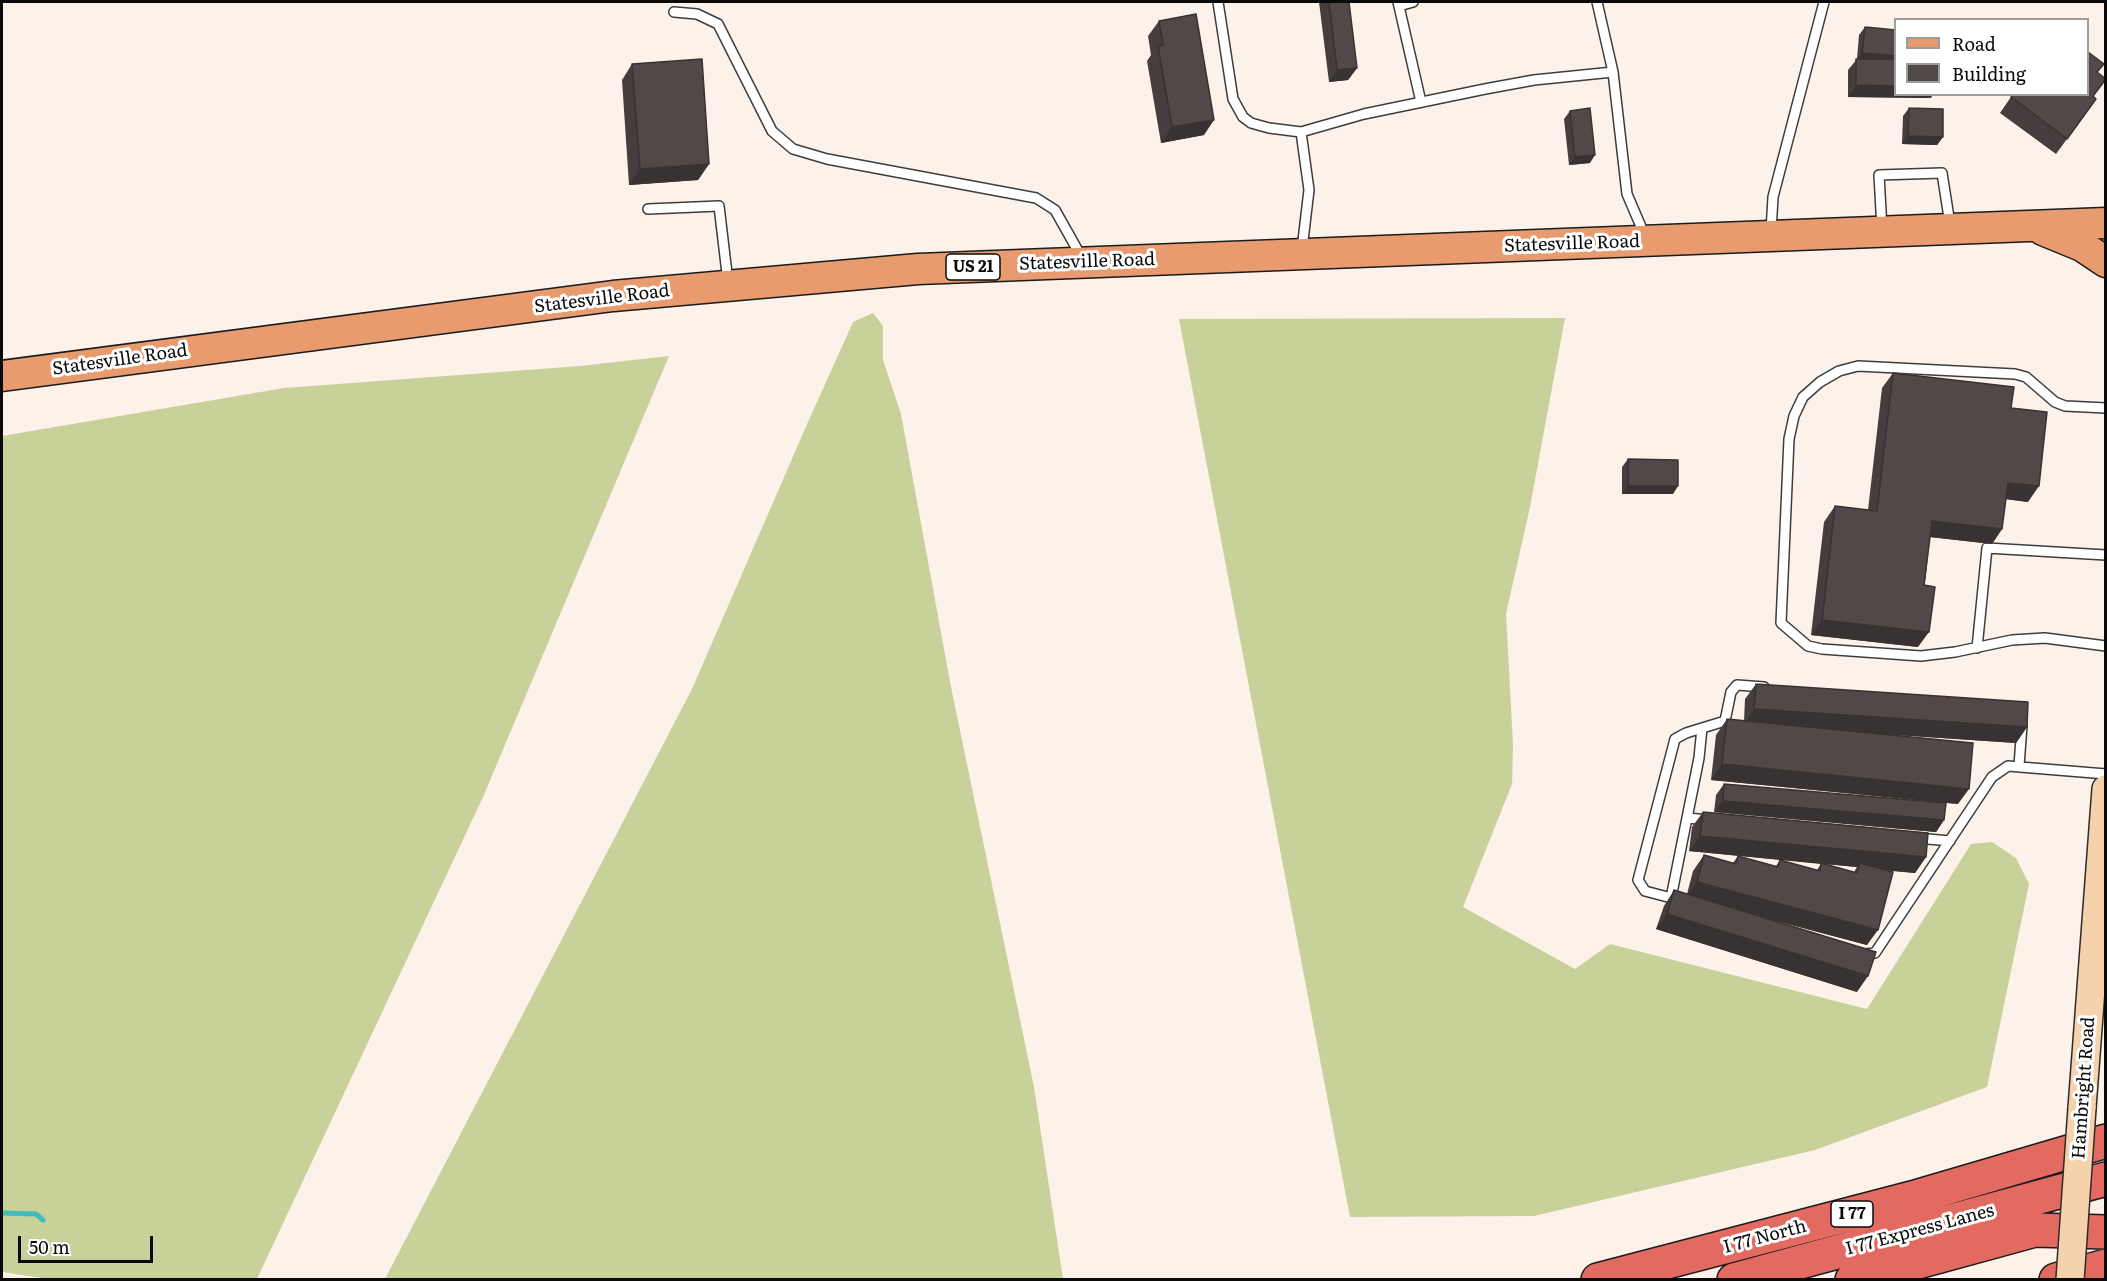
<!DOCTYPE html>
<style>
body{margin:0}
#map{position:relative;width:2107px;height:1281px;overflow:hidden;background:#fdf2ea;font-family:Literata,serif}
canvas{display:block}
.frame{position:absolute;inset:0;border:3px solid #0a0a0a;pointer-events:none}
.legend{position:absolute;left:1894px;top:18px;width:195px;height:78px;box-sizing:border-box;background:#fff;border:2px solid #9d9d9d;margin:0;padding:8px 10px;list-style:none;font-size:18px;color:#0a0a0a}
.legend li{display:flex;align-items:center;gap:12px;height:30px}
.legend b{width:30px;border:2px solid #9d9d9d}
.scale{position:absolute;left:18px;top:1236px;width:135px;height:27px;box-sizing:border-box;border:3px solid #0a0a0a;border-top:0;padding-left:8px;font-size:18px;line-height:21px;white-space:nowrap;color:#0a0a0a;-webkit-text-stroke:4px #fff;paint-order:stroke}
</style>
<div id="map">
<canvas width="2107" height="1281"></canvas>
<div class="frame"></div>
<ul class="legend">
<li><b style="height:8px;background:#e89b6e"></b>Road</li>
<li><b style="height:16px;background:#514848"></b>Building</li>
</ul>
<div class="scale">50 m</div>
</div>
<script>
const c = document.querySelector('canvas').getContext('2d');
c.lineJoin = 'round';
function paint(path, color) {
  c.fillStyle = color;
  c.fill(path, 'evenodd');
}
function shape(rows) {
  const path = new Path2D();
  for (const r of rows) {
    path.moveTo(r[0], r[1]);
    for (let i = 2; i < r.length; i += 2) path.lineTo(r[i], r[i + 1]);
  }
  return path;
}
function strokePath(path, color, width, dash) {
  c.strokeStyle = color;
  c.lineWidth = width;
  c.lineCap = dash ? 'butt' : 'round';
  c.setLineDash(dash || []);
  c.stroke(path);
}
function label(font, color, halo, rows, align = 'center') {
  c.font = font + ' Literata,serif';
  c.lineWidth = 6;
  c.setLineDash([]);
  c.textBaseline = 'middle';
  c.strokeStyle = halo;
  c.fillStyle = color;
  for (const [text, x, y, turn = 0] of rows) {
    c.save();
    c.translate(x, y);
    c.rotate((+turn || 0) * Math.PI / 180);
    c.textAlign = isNaN(turn) ? turn : align;
    if (halo) c.strokeText(text, 0, 0);
    c.fillText(text, 0, 0);
    c.restore();
  }
}
paint(shape([
 [873,313,883,326,883,360,901,414,951,687,1034,1087,1063,1279,385,1279,692,689,808,422,853,322],
 [1565,318,1530,507,1506,614,1513,744,1512,784,1463,907,1575,969,1610,944,1867,1009,1971,844,1992,842,2016,858,2029,884,1987,1087,1815,1150,1534,1216,1350,1217,1179,319],
 [669,356,483,797,257,1279,54,1280,2,1272,2,436,284,388,580,366]
]), '#c8d199');
strokePath(shape([
 [2,1213,36,1214,43,1220]
]), '#44bbbd', 5);
const lane = shape([
 [1218,2,1233,99,1243,117,1251,123,1269,128,1301,132],
 [1398,2,1421,102],
 [1399,6,1413,2],
 [674,12,697,14,718,24,772,131,793,149,827,159,1036,198,1055,210,1082,258],
 [1613,72,1627,194,1645,236],
 [648,209,719,206,728,282],
 [1882,229,1879,175,1942,173,1950,224],
 [1771,231,1773,197,1824,2],
 [1302,249,1309,190,1301,132,1364,114,1485,89,1534,80,1613,72,1597,2],
 [2106,408,2065,406,2055,402,2026,377,2015,374,1858,366,1839,371,1820,382,1803,397,1794,416,1789,439,1781,623,1808,646,1822,649,1921,656,1955,652,2012,640,2045,638,2106,646],
 [1977,648,1987,548,2106,555],
 [2019,766,2022,725],
 [1687,818,1709,820],
 [1917,838,1950,841],
 [1671,898,1699,758,1702,728],
 [1679,900,1645,891,1638,880,1675,739,1686,733,1725,721,1731,692,1737,685,1764,687],
 [1865,954,1875,953,1992,777,2008,766,2106,774]
]);
const secondary = shape([
 [2082,1108,2106,789]
]);
const primary = shape([
 [2043,230,2082,246,2106,262],
 [2,376,613,296,918,269,2106,223]
]);
const highway = shape([
 [1598,1280,1912,1198,2106,1141],
 [1734,1280,2106,1179],
 [1852,1280,2035,1230,2106,1232],
 [2056,1280,2106,1266]
]);
strokePath(lane, '#3d3d3d', 12);
strokePath(secondary, '#2c2c2c', 30);
strokePath(primary, '#1b1b1b', 33);
strokePath(highway, '#1b1b1b', 36);
strokePath(lane, '#fff', 9);
strokePath(secondary, '#f5d1ac', 27);
strokePath(primary, '#e89b6e', 30);
strokePath(highway, '#e36a61', 33);
const secondaryBridge = shape([
 [2070,1280,2082,1108]
]);
strokePath(secondaryBridge, '#2c2c2c', 30, []);
strokePath(secondaryBridge, '#f5d1ac', 27);
paint(shape([
 [1319,2,1349,2,1357,68,1348,80,1329,82],
 [1159,21,1204,135,1161,143,1147,61,1151,55,1148,36],
 [1865,27,1896,94,1931,98,1848,97,1848,70,1857,59,1859,35],
 [632,64,709,164,698,180,629,185,622,80],
 [2098,73,2093,96,2096,99,2056,154,2000,113,2013,94],
 [1909,108,1943,137,1937,145,1902,144,1903,116],
 [1570,111,1590,163,1569,165,1564,119],
 [1893,373,2011,408,2028,502,2006,499,2002,529,1992,544,1930,537,1918,647,1811,635,1824,522,1835,506,1868,510,1882,388],
 [1628,459,1673,494,1622,494,1622,467],
 [1756,684,2027,727,2016,743,1869,733,1958,804,1711,780,1716,735,1727,719,1744,721,1745,699],
 [1724,784,1944,820,1936,832,1714,812,1716,795],
 [1703,812,1926,857,1915,873,1886,870,1867,945,1769,919,1857,992,1656,929,1664,906,1674,890,1687,894,1693,871,1704,855,1733,863,1738,856,1776,866,1780,860,1817,870,1821,864,1689,851,1692,827],
 [1825,864,1857,867,1854,872]
]), '#463e3e');
paint(shape([
 [1862,53,1896,56,1896,64,1857,61],
 [1357,68,1348,80,1329,82,1337,70],
 [1856,85,1896,86,1896,94,1933,94,1931,98,1848,97],
 [1214,120,1204,135,1161,143,1172,127],
 [1908,136,1943,137,1937,145,1902,144],
 [1595,155,1590,163,1569,165,1575,157],
 [709,164,698,180,629,185,640,169],
 [2008,483,2039,486,2028,502,1997,498],
 [1628,486,1678,486,1673,494,1622,494],
 [1932,521,2002,529,1992,544,1921,536],
 [1822,620,1929,632,1918,647,1811,635],
 [1754,709,2027,727,2016,743,1744,725],
 [1722,764,1969,789,1958,804,1711,780],
 [1723,801,1944,820,1936,832,1714,812],
 [1700,836,1926,857,1915,873,1859,868,1860,863,1857,867,1689,851],
 [1697,882,1878,930,1867,945,1686,897],
 [1667,914,1868,976,1857,992,1656,929]
]), '#393232');
const building = shape([
 [1329,2,1349,2,1357,68,1337,70,1329,2],
 [1196,14,1214,120,1172,127,1158,46,1163,45,1159,21,1196,14],
 [1865,27,1896,30,1896,56,1862,53,1865,27],
 [2088,52,2104,64,2097,72,2106,79,2093,96,2096,99,2067,139,2011,97,2013,94,2088,94,2088,52],
 [702,59,709,164,640,169,632,64,702,59],
 [1856,59,1896,59,1896,86,1856,85,1856,59],
 [1590,108,1595,155,1575,157,1570,111,1590,108],
 [1909,108,1943,109,1943,137,1908,136,1909,108],
 [1893,373,2014,387,2011,408,2047,412,2039,486,2008,483,2002,529,1932,521,1924,585,1935,587,1929,632,1822,620,1835,506,1877,511,1893,373],
 [1628,459,1678,460,1678,486,1628,486,1628,459],
 [1756,684,2028,702,2027,727,1754,709,1756,684],
 [1727,719,1973,743,1969,789,1722,764,1727,719],
 [1724,784,1946,803,1944,820,1723,801,1724,784],
 [1703,812,1928,833,1926,857,1700,836,1703,812],
 [1704,855,1736,864,1738,856,1778,867,1780,860,1820,871,1821,863,1857,873,1860,863,1893,872,1878,930,1697,882,1704,855],
 [1674,890,1876,952,1868,976,1667,914,1674,890]
]);
paint(building, '#514848');
strokePath(building, '#393232', 1.5);
for (const [x, y, w] of [
 [973,267,54],
 [1852,1214,42]
]) {
  const box = new Path2D();
  box.roundRect(x - w / 2, y - 13, w, 26, 4.5);
  c.fillStyle = '#fff';
  c.fill(box);
  strokePath(box, '#0a0a0a', 1.5);
}
label('bold 16px', '#0a0a0a', null, [
 ["US 21",973,267],
 ["I 77",1852,1214]
]);
label('18px', '#0a0a0a', '#fff', [
 ["Statesville Road",1572,244,-2],
 ["Statesville Road",1087,262,-2],
 ["Statesville Road",602,299,-7],
 ["Statesville Road",120,360,-8],
 ["Hambright Road",2084,1088,-86],
 ["I 77 Express Lanes",1920,1230,-15],
 ["I 77 North",1765,1237,-15]
]);
</script>
